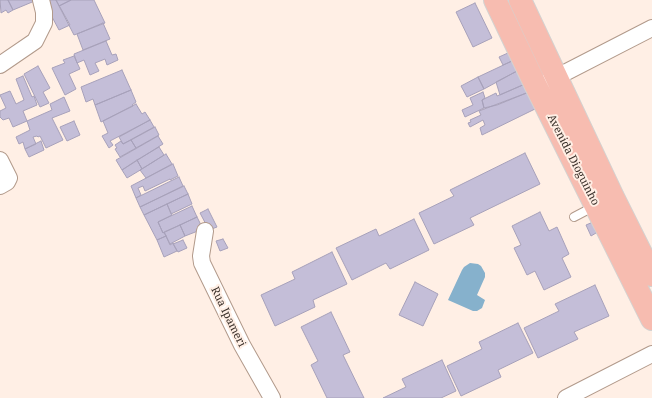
<!DOCTYPE html>
<style>
body{margin:0}
canvas{display:block;background:#ffefe5}
</style>
<canvas width="652" height="398"></canvas>
<script>
const c = document.querySelector('canvas').getContext('2d');
c.lineJoin = 'round';
function paint(path, color) {
  c.fillStyle = color;
  c.fill(path, 'evenodd');
}
function shape(rows) {
  const path = new Path2D();
  for (const r of rows) {
    path.moveTo(r[0], r[1]);
    for (let i = 2; i < r.length; i += 2) path.lineTo(r[i], r[i + 1]);
  }
  return path;
}
function strokePath(path, color, width, dash) {
  c.strokeStyle = color;
  c.lineWidth = width;
  c.lineCap = dash ? 'butt' : 'round';
  c.setLineDash(dash || []);
  c.stroke(path);
}
function label(font, color, halo, rows, align = 'center') {
  c.font = font + ' "Noto Serif",serif';
  c.lineWidth = 4;
  c.setLineDash([]);
  c.textBaseline = 'middle';
  c.strokeStyle = halo;
  c.fillStyle = color;
  for (const [text, x, y, turn = 0] of rows) {
    c.save();
    c.translate(x, y);
    c.rotate((+turn || 0) * Math.PI / 180);
    c.textAlign = isNaN(turn) ? turn : align;
    if (halo) c.strokeText(text, 0, 0);
    c.fillText(text, 0, 0);
    c.restore();
  }
}
paint(shape([
 [470,263,478,264,481,266,485,273,485,277,477,295,485,300,482,308,477,311,473,311,448,300,462,270,464,267]
]), '#86b1cc');
const building = shape([
 [0,0,8,0,13,10,8,13,6,10,1,13,0,0],
 [8,0,37,0,13,10,8,0],
 [43,0,56,0,70,25,59,30,43,0],
 [56,0,71,0,59,6,56,0],
 [71,0,94,0,105,23,74,35,59,6,71,0],
 [475,3,492,38,473,47,456,12,475,3],
 [103,23,110,39,83,50,77,34,103,23],
 [106,41,112,55,116,54,118,60,107,65,105,59,95,63,99,71,90,75,84,60,77,63,74,54,106,41],
 [508,53,512,61,503,65,499,57,508,53],
 [74,56,80,69,69,74,76,89,65,95,52,68,65,63,63,60,74,56],
 [512,61,517,71,484,89,478,77,512,61],
 [38,66,50,88,43,92,49,103,40,107,24,74,38,66],
 [122,70,131,90,95,105,93,99,86,102,81,87,122,70],
 [519,70,525,84,500,95,496,82,519,70],
 [23,76,32,97,34,96,37,105,23,111,27,121,52,110,50,104,64,97,70,111,52,118,63,140,46,148,40,136,38,137,37,136,33,137,36,144,25,149,23,142,19,144,16,137,30,130,27,121,13,127,9,118,3,120,0,117,0,111,6,108,0,95,10,91,16,104,24,100,16,79,23,76],
 [478,77,484,89,467,97,461,86,478,77],
 [525,84,529,92,497,105,484,108,482,100,496,93,497,96,525,84],
 [131,90,136,102,132,105,133,106,101,122,95,105,131,90],
 [483,92,485,98,482,100,484,108,465,117,462,110,473,105,470,98,483,92],
 [529,92,535,109,482,135,480,128,485,125,483,120,470,127,468,123,471,122,470,120,481,115,479,111,529,92],
 [136,104,142,114,145,112,150,120,110,141,113,145,109,148,102,136,108,133,103,121,136,104],
 [150,120,154,127,123,144,119,137,150,120],
 [74,121,80,135,67,141,60,127,74,121],
 [155,127,159,135,136,148,131,140,155,127],
 [158,136,163,144,122,170,116,160,158,136],
 [131,140,136,148,120,157,115,149,117,148,115,145,121,141,123,144,131,140],
 [41,141,44,150,29,157,25,149,41,141],
 [159,147,164,155,142,169,137,160,159,147],
 [525,153,540,184,470,218,474,225,434,244,419,213,454,196,450,190,525,153],
 [166,154,172,164,146,178,140,170,166,154],
 [137,160,142,169,127,178,122,170,137,160],
 [173,164,178,176,170,180,170,179,145,191,143,186,138,188,141,195,136,198,131,186,173,164],
 [179,177,183,186,140,207,136,198,179,177],
 [184,186,188,194,144,215,140,207,184,186],
 [188,194,192,204,171,214,167,204,188,194],
 [167,204,172,215,158,222,163,233,164,232,166,236,157,240,144,215,167,204],
 [192,206,197,217,163,233,158,222,192,206],
 [208,209,217,227,209,230,200,213,208,209],
 [540,212,549,231,557,227,569,254,562,258,571,277,544,290,535,271,527,275,514,248,521,245,512,226,540,212],
 [197,217,203,229,185,236,180,225,197,217],
 [414,219,429,250,390,269,386,263,352,280,336,248,376,229,379,236,414,219],
 [593,222,596,233,591,236,586,225,593,222],
 [180,225,185,236,170,244,164,232,180,225],
 [166,236,170,245,173,243,177,251,164,257,157,240,166,236],
 [223,239,228,248,220,251,216,241,223,239],
 [183,240,187,248,178,252,173,244,183,240],
 [332,252,347,284,313,300,315,307,275,326,261,295,295,279,292,272,332,252],
 [415,282,438,294,423,326,399,315,415,282],
 [595,285,609,316,574,332,578,339,538,358,524,328,559,311,555,304,595,285],
 [331,312,350,352,343,355,364,398,327,398,311,365,318,361,301,327,331,312],
 [518,323,533,353,498,370,501,377,461,396,447,366,482,349,479,342,518,323],
 [442,360,456,391,441,398,383,398,406,387,402,379,442,360]
]);
paint(building, '#c4bed8');
strokePath(building, '#a7a1ba', 1);
const lane = shape([
 [574,217,595,206]
]);
const street = shape([
 [0,65,35,41,44,23,44,12,41,0],
 [547,82,652,28],
 [0,160,9,178,7,182,0,186],
 [205,231,201,256,202,263,242,345,272,398],
 [566,398,652,354]
]);
const primary = shape([
 [495,0,536,86,652,319],
 [520,0,613,197,652,275]
]);
strokePath(lane, '#b29a8b', 10);
strokePath(street, '#b29a8b', 18);
strokePath(primary, '#d4d2d0', 24);
strokePath(lane, '#fff', 8);
strokePath(street, '#fff', 16);
strokePath(primary, '#f7bcb0', 22);
label('11px', '#3b312b', '#ffefe5', [
 ["Avenida Dioguinho",573,160,63],
 ["Rua Ipameri",228,317,64]
]);
</script>
